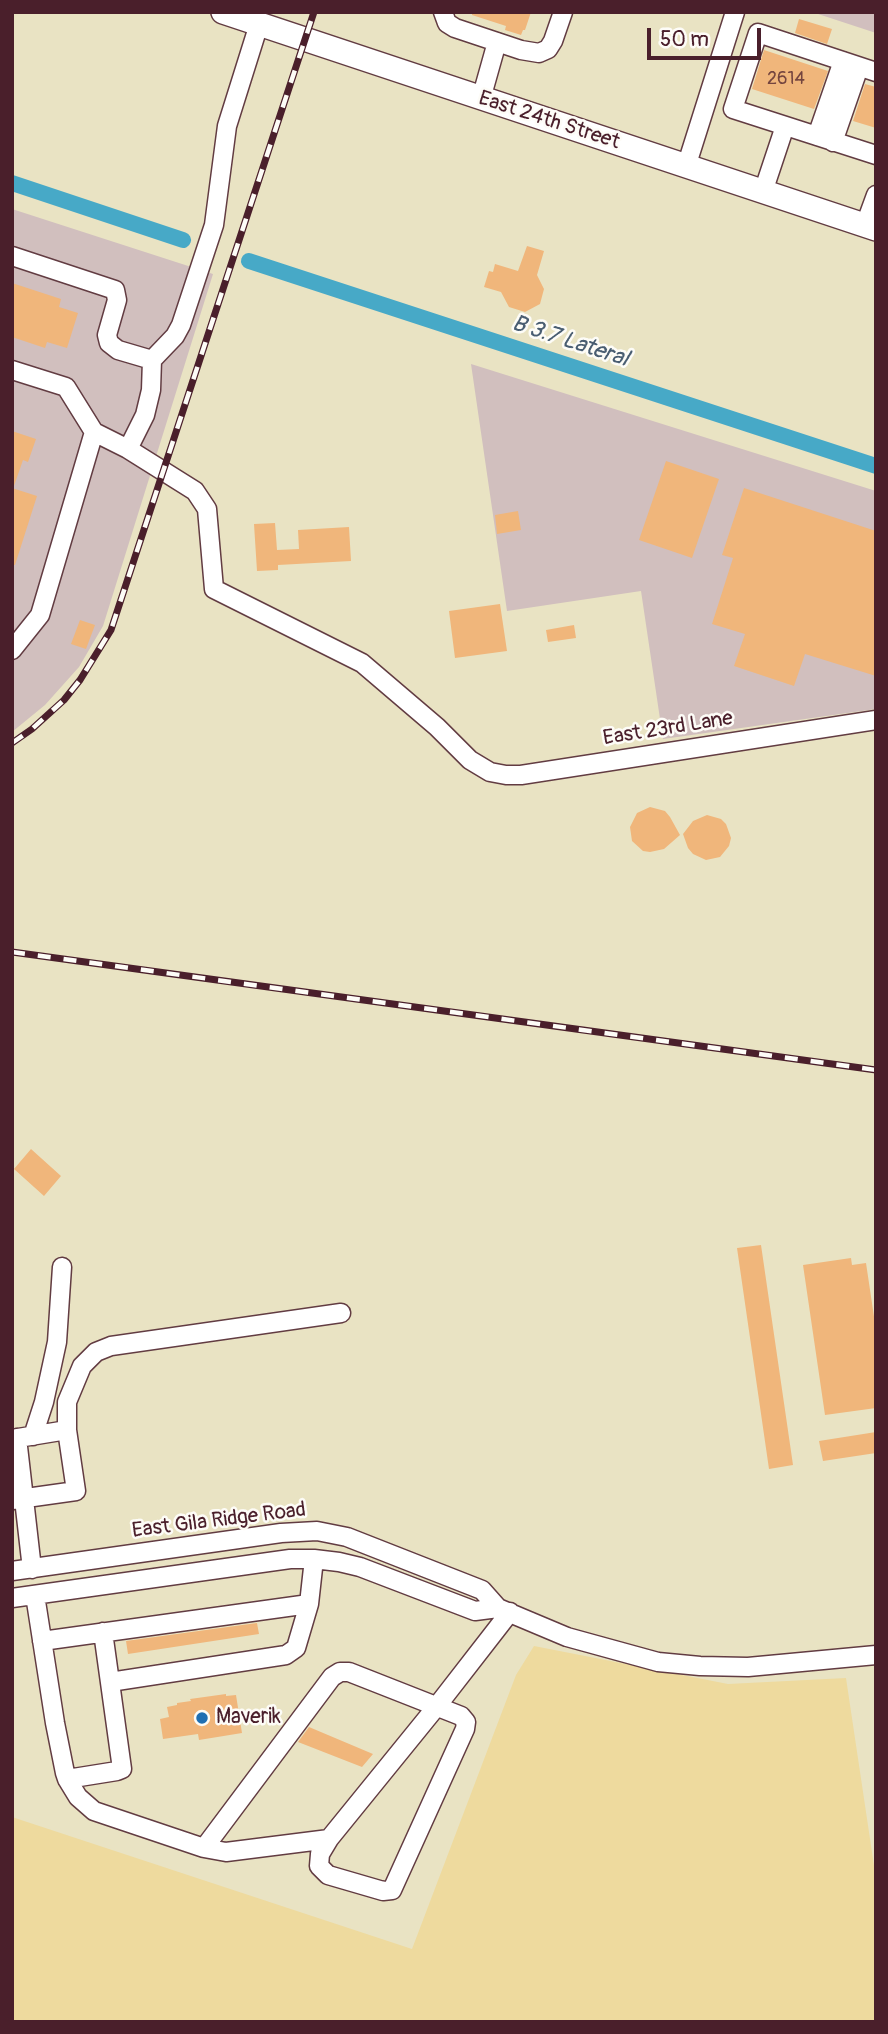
<!DOCTYPE html>
<style>
body{margin:0}
#map{position:relative;width:888px;height:2034px;overflow:hidden;background:#e9e3c3;font-family:Pangolin,sans-serif}
canvas{display:block}
.frame{position:absolute;inset:0;border:14px solid #4a1f2b;pointer-events:none}
.scale{position:absolute;left:647px;top:28px;width:114px;height:32px;box-sizing:border-box;border:4px solid #4a1f2b;border-top:0;padding-left:9px;font-size:21px;line-height:24px;white-space:nowrap;color:#4a1f2b;-webkit-text-stroke:5px #fdfcf7;paint-order:stroke}
</style>
<div id="map">
<canvas width="888" height="2034"></canvas>
<div class="frame"></div>
<div class="scale">50 m</div>
</div>
<script>
const c = document.querySelector('canvas').getContext('2d');
c.lineJoin = 'round';
function paint(path, color) {
  c.fillStyle = color;
  c.fill(path, 'evenodd');
}
function shape(rows) {
  const path = new Path2D();
  for (const r of rows) {
    path.moveTo(r[0], r[1]);
    for (let i = 2; i < r.length; i += 2) path.lineTo(r[i], r[i + 1]);
  }
  return path;
}
function strokePath(path, color, width, dash) {
  c.strokeStyle = color;
  c.lineWidth = width;
  c.lineCap = dash ? 'butt' : 'round';
  c.setLineDash(dash || []);
  c.stroke(path);
}
function label(font, color, halo, rows, align = 'center') {
  c.font = font + ' Pangolin,sans-serif';
  c.lineWidth = 5;
  c.setLineDash([]);
  c.textBaseline = 'middle';
  c.strokeStyle = halo;
  c.fillStyle = color;
  for (const [text, x, y, turn = 0] of rows) {
    c.save();
    c.translate(x, y);
    c.rotate((+turn || 0) * Math.PI / 180);
    c.textAlign = isNaN(turn) ? turn : align;
    if (halo) c.strokeText(text, 0, 0);
    c.fillText(text, 0, 0);
    c.restore();
  }
}
paint(shape([
 [812,12,876,12,876,33],
 [12,209,213,274,103,626,79,667,45,705,12,732],
 [471,364,876,491,876,709,663,739,641,591,507,611]
]), '#d1bfbe');
paint(shape([
 [534,1646,728,1684,846,1678,876,1879,876,2022,12,2022,12,1817,412,1949,516,1675]
]), '#eeda9e');
strokePath(shape([
 [12,183,183,240],
 [249,261,876,466]
]), '#47a9c7', 16);
paint(shape([
 [472,12,531,12,525,30,523,30,521,35,505,30,506,26,472,15],
 [799,19,832,29,827,44,795,33],
 [764,50,828,71,814,109,752,89],
 [865,84,876,87,876,128,853,121],
 [527,246,544,251,537,275,544,289,540,304,525,312,509,307,501,292,484,287,489,271,493,272,495,264,518,271],
 [12,283,61,299,59,307,78,313,67,348,47,342,45,348,12,337],
 [12,431,36,439,28,462,23,460,14,486,12,485],
 [666,461,719,479,692,558,639,540],
 [12,488,37,496,15,565,12,565],
 [744,488,876,531,876,676,805,654,794,686,734,666,745,634,712,624,733,558,722,555],
 [518,511,521,530,497,534,495,515],
 [275,523,277,550,299,549,298,530,349,527,351,561,278,565,278,570,257,571,254,524],
 [500,604,507,651,455,658,449,611],
 [80,620,95,625,86,649,71,644],
 [574,625,576,638,548,642,546,630],
 [650,807,665,811,670,817,680,835,664,849,650,852,643,851,632,841,630,827,637,813],
 [707,815,721,819,726,824,731,838,729,846,720,857,706,860,693,854,688,848,683,834,693,821],
 [31,1149,61,1176,44,1196,14,1169],
 [761,1245,793,1465,769,1469,737,1248],
 [851,1258,852,1265,866,1263,876,1330,876,1408,825,1415,803,1265],
 [876,1432,876,1453,823,1461,819,1441],
 [257,1623,259,1634,128,1654,126,1641],
 [226,1694,226,1696,236,1695,242,1733,199,1740,198,1734,163,1739,160,1719,169,1717,167,1707,177,1705,177,1703,191,1701,190,1699],
 [309,1727,373,1754,362,1767,298,1742]
]), '#f0b67b');
const minor = shape([
 [443,12,447,23,455,28,521,50,539,53,548,49,553,41,563,12],
 [876,72,758,33,733,109,876,155],
 [481,99,497,42],
 [817,136,843,61],
 [833,142,859,67],
 [686,167,735,12],
 [763,192,785,126],
 [865,225,876,195],
 [12,256,115,290,117,300,107,335,109,343,118,350,152,360],
 [152,360,151,390,145,415,128,449,195,491,207,509,214,589,362,663,437,727,470,760,490,772,506,775,521,775,876,720],
 [152,360,175,336,181,325,214,225,227,126,259,24],
 [12,370,66,387,94,432,128,449],
 [12,650,40,615,94,432],
 [67,1430,67,1402,82,1366,96,1352,111,1346,341,1313],
 [33,1436,44,1402,57,1342,62,1267],
 [17,1438,32,1569],
 [12,1439,67,1430,76,1491,12,1500],
 [12,1571,281,1533,317,1531,347,1537,482,1590,498,1608,567,1637,658,1662,700,1666,748,1667,876,1655],
 [35,1595,55,1723,65,1773,67,1779,78,1797,94,1811,204,1848,226,1852,329,1839,437,1706,510,1612],
 [12,1598,290,1559,314,1559,339,1562,360,1567,475,1611,498,1608],
 [42,1641,309,1604,314,1559],
 [110,1682,286,1655,296,1648,309,1604],
 [67,1779,117,1771,122,1769,103,1632],
 [204,1848,332,1677,340,1672,349,1672,461,1716,466,1722,465,1729,392,1890,383,1891,328,1875,319,1866,320,1854,329,1839]
]);
const major = shape([
 [223,12,876,229]
]);
strokePath(minor, '#623c42', 21);
strokePath(major, '#623c42', 26);
strokePath(minor, '#fff', 18);
strokePath(major, '#fff', 23);
const rail = shape([
 [12,743,32,729,64,700,80,680,111,630,314,12],
 [12,952,876,1070]
]);
strokePath(rail, '#4a1f2b', 7);
strokePath(rail, '#fdfcf7', 4.5, [13]);
for (const [x, y, r, color] of [
 [202,1718,7,"#1f6fb2"]
]) {
  const dot = new Path2D();
  dot.arc(x, y, r, 0, 2 * Math.PI);
  c.fillStyle = color;
  c.fill(dot);
  strokePath(dot, '#fdfcf7', 2.5);
}
label('18px', '#74453f', null, [
 ["2614",786,79]
]);
label('21px', '#4a1f2b', '#fdfcf7', [
 ["East 24th Street",549,121,18],
 ["East 23rd Lane",668,729,-9],
 ["East Gila Ridge Road",219,1521,-7]
]);
label('21px', '#4a1f2b', '#fdfcf7', [
 ["Maverik",216,1718]
], 'left');
label('italic 23px', '#495d71', '#fdfcf7', [
 ["B 3.7 Lateral",570,342,18]
]);
</script>
